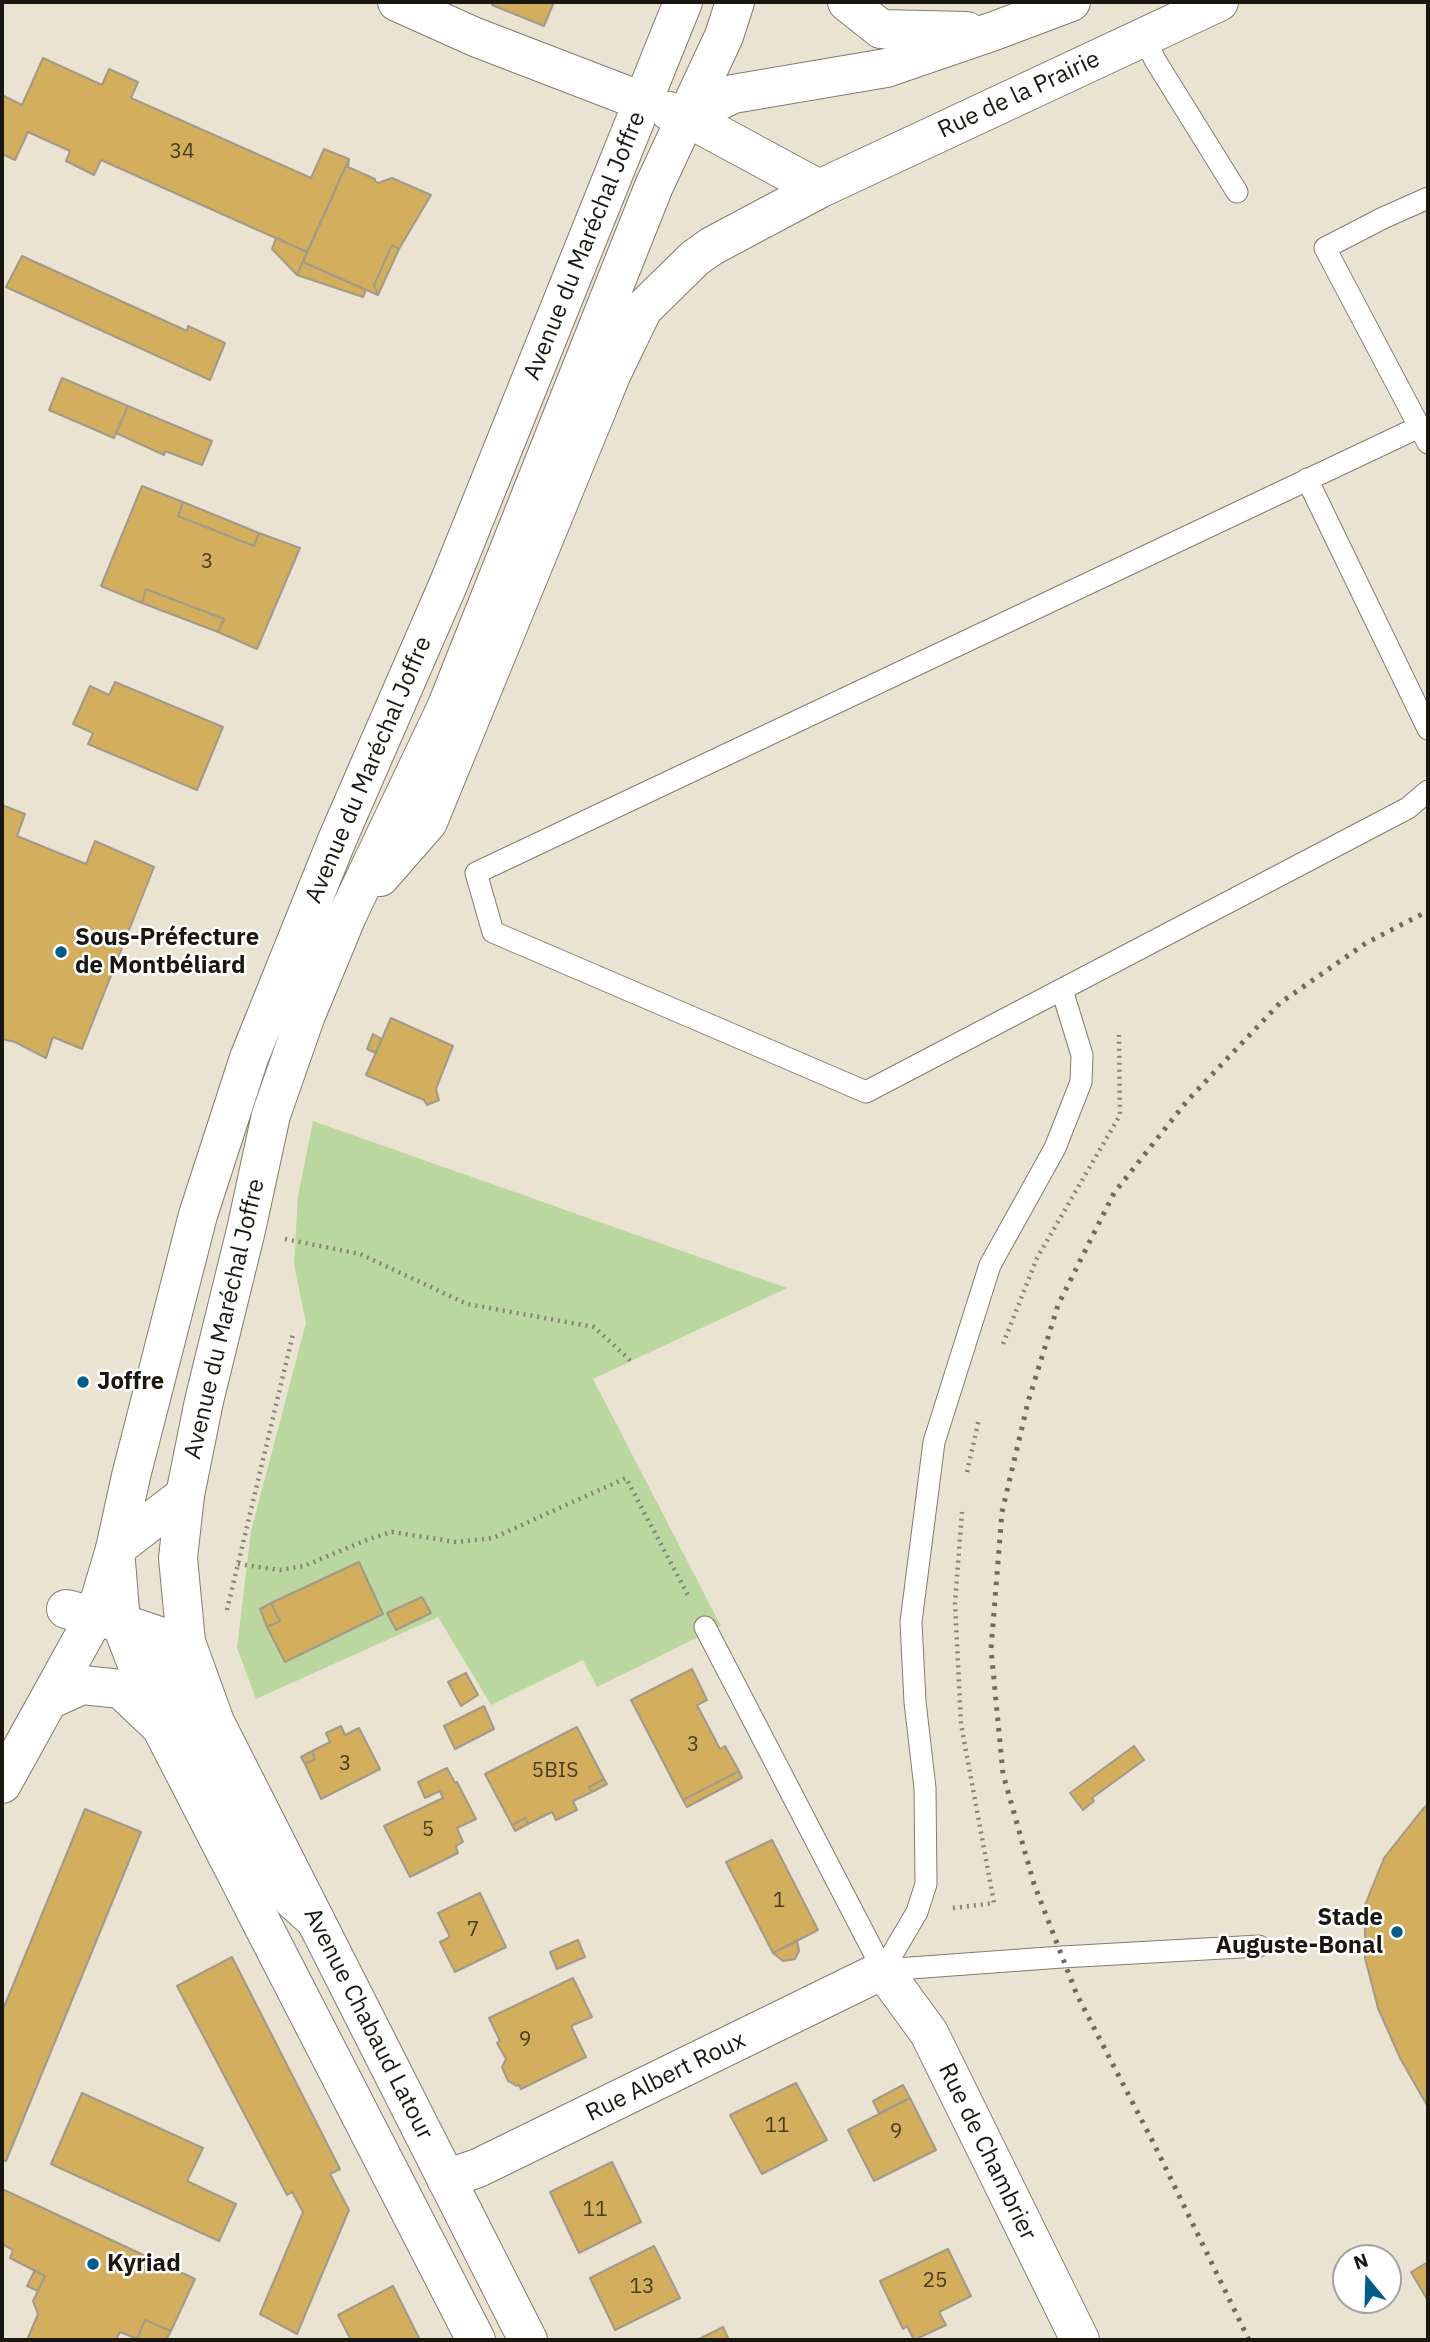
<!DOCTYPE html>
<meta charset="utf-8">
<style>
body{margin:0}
#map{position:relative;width:1430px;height:2342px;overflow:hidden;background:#ebe3d2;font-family:"IBM Plex Sans",sans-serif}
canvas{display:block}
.frame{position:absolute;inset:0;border:4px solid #1a1711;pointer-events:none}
.north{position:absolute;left:1332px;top:2244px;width:70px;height:70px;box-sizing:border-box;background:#fff;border:2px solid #a3a2a0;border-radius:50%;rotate:341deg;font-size:19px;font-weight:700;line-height:28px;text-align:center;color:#1a1711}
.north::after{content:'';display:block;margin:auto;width:24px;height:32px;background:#025c8d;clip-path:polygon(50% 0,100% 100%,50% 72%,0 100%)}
</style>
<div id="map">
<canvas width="1430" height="2342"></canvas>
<div class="frame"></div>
<div class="north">N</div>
</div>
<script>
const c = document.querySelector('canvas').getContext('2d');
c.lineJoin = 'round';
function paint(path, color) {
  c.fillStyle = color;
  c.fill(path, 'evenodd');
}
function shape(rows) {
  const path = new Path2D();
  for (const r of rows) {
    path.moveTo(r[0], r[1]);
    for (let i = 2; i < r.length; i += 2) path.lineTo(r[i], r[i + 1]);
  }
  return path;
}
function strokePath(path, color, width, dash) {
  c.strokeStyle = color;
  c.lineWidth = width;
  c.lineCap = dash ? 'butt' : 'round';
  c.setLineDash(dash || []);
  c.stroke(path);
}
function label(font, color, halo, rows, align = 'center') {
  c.font = font + ' "IBM Plex Sans",sans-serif';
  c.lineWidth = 5;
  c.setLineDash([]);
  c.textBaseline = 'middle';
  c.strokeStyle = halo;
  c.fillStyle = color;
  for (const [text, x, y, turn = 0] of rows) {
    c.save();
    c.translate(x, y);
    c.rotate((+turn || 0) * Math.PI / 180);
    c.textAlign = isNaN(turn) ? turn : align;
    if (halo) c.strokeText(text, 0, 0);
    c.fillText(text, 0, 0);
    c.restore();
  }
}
paint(shape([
 [313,1121,787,1288,593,1379,721,1626,597,1687,583,1660,491,1705,438,1617,256,1699,237,1648,251,1531,306,1323,294,1265,298,1196]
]), '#b9d79e');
const building = shape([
 [493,2,554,2,544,26,492,5,493,2],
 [43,58,102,85,109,69,138,82,131,98,311,178,324,149,349,159,307,252,101,160,94,175,66,161,70,151,28,132,15,160,2,154,2,95,22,105,43,58],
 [349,159,348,167,375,179,375,181,378,183,392,178,431,195,399,249,392,245,374,285,378,295,303,262,349,159],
 [276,238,307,252,297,275,272,249,276,238],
 [392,245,399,249,378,295,374,285,392,245],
 [22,256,187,331,188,326,225,343,210,380,6,287,22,256],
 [303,262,366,290,363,297,297,275,303,262],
 [62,378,128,406,114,438,49,410,62,378],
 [128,406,212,441,202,465,165,451,164,455,116,433,128,406],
 [142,486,183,502,178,516,254,546,259,533,300,548,257,649,218,632,224,619,146,589,142,603,101,586,142,486],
 [183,502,259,533,254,546,178,516,183,502],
 [146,589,224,619,218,632,142,603,146,589],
 [115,682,223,727,197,790,88,744,93,733,73,724,90,686,109,695,115,682],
 [2,805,25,814,17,836,86,864,95,841,154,867,82,1049,53,1037,46,1058,15,1042,2,1039,2,805],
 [391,1018,453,1046,436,1089,439,1100,427,1105,424,1100,366,1075,391,1018],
 [373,1034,382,1039,376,1053,367,1049,373,1034],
 [359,1562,383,1614,285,1662,267,1627,280,1621,271,1603,359,1562],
 [422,1597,431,1613,396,1630,387,1613,422,1597],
 [271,1603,280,1621,267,1627,260,1609,271,1603],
 [692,1669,707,1700,697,1705,720,1749,725,1746,739,1771,683,1800,631,1700,692,1669],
 [466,1673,478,1695,461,1706,448,1682,466,1673],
 [484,1706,494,1729,455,1749,444,1726,484,1706],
 [341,1726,345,1735,359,1728,380,1769,321,1799,305,1764,315,1759,312,1751,330,1742,326,1733,341,1726],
 [577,1727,604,1779,589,1787,592,1792,573,1801,577,1810,556,1820,552,1812,528,1824,525,1818,512,1825,485,1774,577,1727],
 [1134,1746,1144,1760,1092,1798,1094,1801,1083,1810,1070,1793,1134,1746],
 [312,1751,315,1759,305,1764,301,1757,312,1751],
 [447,1768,455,1783,457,1782,476,1819,457,1828,463,1842,456,1846,458,1853,410,1877,384,1826,443,1798,440,1791,425,1798,418,1782,447,1768],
 [739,1771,742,1778,687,1807,683,1800,739,1771],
 [604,1779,607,1784,592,1792,589,1787,604,1779],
 [1428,1804,1428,2107,1400,2058,1378,2008,1365,1958,1365,1905,1384,1858,1422,1810,1428,1804],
 [85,1809,141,1832,6,2161,2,2160,2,2012,85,1809],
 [525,1818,528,1824,515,1831,512,1825,525,1818],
 [772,1840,818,1930,773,1953,726,1862,772,1840],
 [480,1893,506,1947,455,1972,440,1942,450,1937,438,1913,480,1893],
 [578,1940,585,1957,557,1969,550,1952,578,1940],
 [797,1941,799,1951,795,1959,783,1961,773,1953,797,1941],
 [232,1957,340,2169,330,2174,349,2210,297,2334,260,2314,303,2212,292,2192,287,2195,177,1986,232,1957],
 [573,1978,592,2017,571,2026,586,2057,521,2089,519,2085,517,2086,508,2081,502,2067,506,2059,497,2043,500,2041,489,2018,573,1978],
 [796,2083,827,2140,762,2174,730,2115,796,2083],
 [903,2085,910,2098,879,2113,873,2101,903,2085],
 [82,2093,203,2148,187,2181,236,2204,219,2241,51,2164,82,2093],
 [910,2098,936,2150,874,2181,848,2130,910,2098],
 [612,2162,641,2222,579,2253,550,2192,612,2162],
 [2,2189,195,2279,171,2331,145,2320,137,2339,120,2332,116,2340,27,2340,38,2314,33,2301,45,2276,10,2258,13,2250,2,2244,2,2189],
 [654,2246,680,2298,615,2330,590,2278,654,2246],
 [948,2249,971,2296,939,2312,946,2325,914,2340,907,2326,903,2329,880,2281,948,2249],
 [1428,2262,1428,2301,1411,2272,1428,2262],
 [35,2270,45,2276,38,2291,27,2286,35,2270],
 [393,2286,420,2340,351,2340,338,2315,393,2286],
 [145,2320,171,2331,166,2340,137,2339,145,2320],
 [723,2327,729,2340,697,2340,723,2327]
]);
paint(building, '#d2ae5d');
strokePath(building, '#a19a8a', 2);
const lane = shape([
 [1144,37,1155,60,1237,192],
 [1428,198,1383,218,1325,248,1428,443],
 [1419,427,476,873,493,932,866,1092,1408,808,1428,791],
 [1307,479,1428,729],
 [705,1627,883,1970],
 [883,1970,917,1912,926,1884,925,1788,915,1702,911,1622,934,1442,990,1265,1055,1148,1081,1082,1082,1055,1062,990],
 [883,1970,1062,1957,1259,1946]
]);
const street = shape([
 [397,2,475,37,644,102],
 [66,1609,121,1623,159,1636,182,1717,213,1788,262,1872,315,1920],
 [49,1700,82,1685,121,1689,161,1727],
 [2,1784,95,1616,115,1549,185,1495],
 [446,2179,478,2168,883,1970,929,2033,1080,2340]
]);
const primary = shape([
 [847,2,881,29,967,31],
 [669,111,686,117,819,189],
 [686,117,733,94,886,68,994,31,1071,2],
 [380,877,428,822,612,373,643,309,695,258,712,246,819,189,1219,2],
 [476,2340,161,1727,121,1623,115,1549,131,1476,198,1215,249,1058,337,840,448,585,683,2],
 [528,2340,215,1722,186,1642,178,1558,185,1495,204,1401,246,1230,271,1115,306,1015,347,916,446,708,654,186,724,36,735,2]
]);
strokePath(lane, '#837c6d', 23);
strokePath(street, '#837c6d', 40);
strokePath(primary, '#837c6d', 40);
strokePath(shape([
 [285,1239,360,1254,467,1304,594,1327,631,1361],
 [1003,1344,1037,1258,1120,1115,1119,1035],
 [967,1472,979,1419],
 [238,1564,280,1570,304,1566,369,1539,392,1532,456,1542,493,1538,626,1478,690,1599],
 [227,1610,293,1334],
 [953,1908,994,1903,961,1724,955,1603,962,1512]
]), '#888276', 4.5, [2, 5]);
strokePath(lane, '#fff', 21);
strokePath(street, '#fff', 38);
strokePath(primary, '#fff', 38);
strokePath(shape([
 [1249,2340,1154,2144,1077,1995,1034,1884,1003,1774,991,1649,1002,1512,1028,1402,1058,1305,1114,1193,1187,1101,1280,1003,1366,943,1428,911]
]), '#6f6a5f', 5, [3.5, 7]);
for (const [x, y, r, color] of [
 [61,952,7,"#025c8d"],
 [83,1382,7,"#025c8d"],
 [1397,1932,7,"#025c8d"],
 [93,2264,7,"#025c8d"]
]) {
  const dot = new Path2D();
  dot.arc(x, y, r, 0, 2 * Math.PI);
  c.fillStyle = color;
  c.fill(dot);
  strokePath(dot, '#fff', 2.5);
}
label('21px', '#483d24', null, [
 ["34",182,152],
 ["3",207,562],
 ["3",693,1745],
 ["3",345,1764],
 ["5BIS",555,1771],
 ["5",428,1830],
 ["1",779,1901],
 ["7",473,1930],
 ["9",525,2040],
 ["11",777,2126],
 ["9",896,2132],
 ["11",595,2210],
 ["25",935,2281],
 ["13",642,2287]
]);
label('24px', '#1a1711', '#fff', [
 ["Rue de la Prairie",1019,95,-25],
 ["Avenue du Maréchal Joffre",585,246,-68],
 ["Avenue du Maréchal Joffre",369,770,-67],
 ["Avenue du Maréchal Joffre",225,1319,-77],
 ["Avenue Chabaud Latour",368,2024,63],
 ["Rue Albert Roux",666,2077,-26],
 ["Rue de Chambrier",987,2152,64]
]);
label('bold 24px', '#1a1711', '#fff', [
 ["Sous-Préfecture",75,938],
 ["de Montbéliard",75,966],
 ["Joffre",97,1382],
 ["Stade",1383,1918,"right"],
 ["Auguste-Bonal",1383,1946,"right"],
 ["Kyriad",107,2264]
], 'left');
</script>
